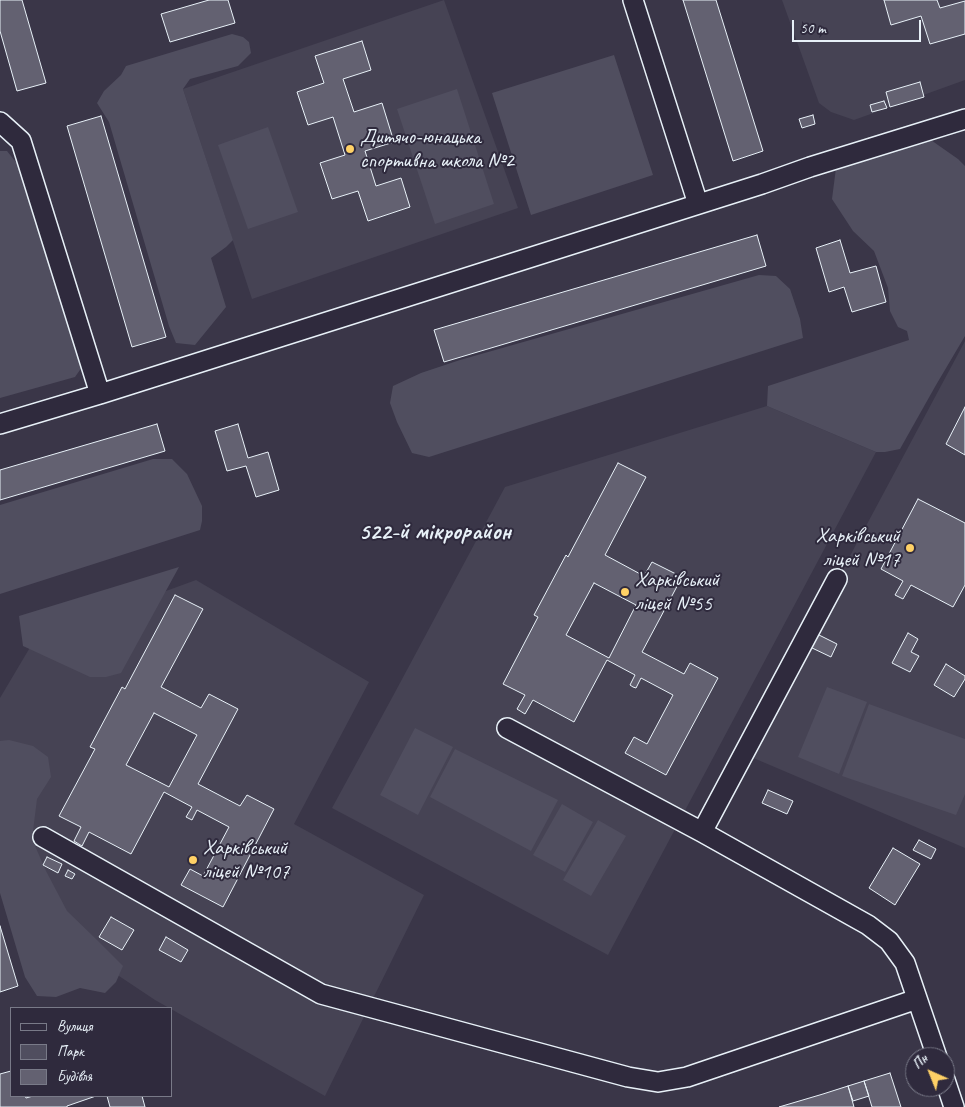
<!DOCTYPE html>
<meta charset="utf-8">
<style>
body{margin:0}
#map{position:relative;width:965px;height:1107px;overflow:hidden;background:#3a3648;font-family:Caveat,sans-serif}
canvas{display:block}
.legend{position:absolute;left:10px;top:1007px;width:162px;height:90px;box-sizing:border-box;background:#2f2a3d;border:1px solid #797a88;margin:0;padding:6px 9px;list-style:none;font-size:15px;color:#e8f1f8}
.legend li{display:flex;align-items:center;gap:10px;height:25px}
.legend b{width:25px;border:1px solid #797a88}
.north{position:absolute;left:905px;top:1047px;width:50px;height:50px;box-sizing:border-box;background:#2f2a3d;border:1px solid #797a88;border-radius:50%;rotate:316deg;font-size:14px;font-weight:700;line-height:20px;text-align:center;color:#e8f1f8}
.north::after{content:'';display:block;margin:auto;width:18px;height:22px;background:#ffd166;clip-path:polygon(50% 0,100% 100%,50% 72%,0 100%)}
.scale{position:absolute;left:792px;top:20px;width:129px;height:22px;box-sizing:border-box;border:2px solid #e8f1f8;border-top:0;padding-left:6px;font-size:15px;line-height:18px;white-space:nowrap;color:#e8f1f8;-webkit-text-stroke:4px #2f2a3d;paint-order:stroke}
</style>
<div id="map">
<canvas width="965" height="1107"></canvas>
<ul class="legend">
<li><b style="height:6px;background:#2f2a3d"></b>Вулиця</li>
<li><b style="height:14px;background:#504e5f"></b>Парк</li>
<li><b style="height:14px;background:#636171"></b>Будівля</li>
</ul>
<div class="north">Пн</div>
<div class="scale">50 m</div>
</div>
<script>
const c = document.querySelector('canvas').getContext('2d');
c.lineJoin = 'round';
function paint(path, color) {
  c.fillStyle = color;
  c.fill(path, 'evenodd');
}
function shape(rows) {
  const path = new Path2D();
  for (const r of rows) {
    path.moveTo(r[0], r[1]);
    for (let i = 2; i < r.length; i += 2) path.lineTo(r[i], r[i + 1]);
  }
  return path;
}
function strokePath(path, color, width, dash) {
  c.strokeStyle = color;
  c.lineWidth = width;
  c.lineCap = dash ? 'butt' : 'round';
  c.setLineDash(dash || []);
  c.stroke(path);
}
function label(font, color, halo, rows, align = 'center') {
  c.font = font + ' Caveat,sans-serif';
  c.lineWidth = 4;
  c.setLineDash([]);
  c.textBaseline = 'middle';
  c.strokeStyle = halo;
  c.fillStyle = color;
  for (const [text, x, y, turn = 0] of rows) {
    c.save();
    c.translate(x, y);
    c.rotate((+turn || 0) * Math.PI / 180);
    c.textAlign = isNaN(turn) ? turn : align;
    if (halo) c.strokeText(text, 0, 0);
    c.fillText(text, 0, 0);
    c.restore();
  }
}
paint(shape([
 [444,0,518,208,252,299,183,89],
 [782,0,965,0,965,80,854,120,831,112,819,103],
 [965,341,965,848,744,754],
 [767,406,876,452,608,955,332,808,393,696,505,487],
 [196,580,369,682,294,824,424,895,325,1096,155,1000,50,930,0,781,0,698,35,639]
]), '#464354');
paint(shape([
 [232,34,243,37,249,42,251,53,238,66,190,79,183,89,233,240,226,247,211,258,226,307,195,345,176,343,169,326,109,122,97,103,104,91,121,75,126,66],
 [614,55,653,175,531,215,492,93],
 [457,89,494,204,435,224,397,109],
 [268,127,298,212,248,229,218,145],
 [928,138,958,159,965,166,965,336,936,385,900,449,885,452,876,452,767,406,768,386,909,340,907,331,898,327,890,311,888,288,874,251,853,231,832,199,836,168],
 [0,151,7,151,19,166,49,253,82,367,75,377,0,398],
 [759,275,776,276,790,289,800,319,803,338,429,457,412,453,397,422,390,403,393,386,421,373,460,360],
 [153,459,172,459,187,474,202,506,202,521,200,530,0,594,0,505],
 [179,567,121,673,106,677,90,677,23,646,19,616],
 [827,687,867,702,839,774,798,757],
 [869,704,965,739,965,794,956,815,842,776],
 [415,728,453,747,418,815,380,795],
 [9,740,33,746,48,757,51,777,37,799,32,839,46,871,67,911,96,939,123,966,116,982,105,993,80,988,56,997,37,996,25,977,0,893,0,741],
 [455,749,558,800,531,851,430,797],
 [562,804,593,822,565,872,533,855],
 [598,820,626,836,591,896,563,880]
]), '#504e5f');
const building = shape([
 [0,0,22,0,46,83,17,91,0,31,0,0],
 [209,0,228,0,235,23,170,42,161,14,209,0],
 [683,0,716,0,763,151,733,161,683,0],
 [884,0,937,0,940,8,965,1,965,34,930,44,921,16,891,25,884,0],
 [362,41,371,70,343,79,354,112,382,103,394,142,365,151,376,186,401,178,410,207,368,221,358,191,332,199,320,163,345,155,333,117,308,125,297,92,324,83,315,56,362,41],
 [920,82,924,97,890,107,886,92,920,82],
 [884,101,887,108,872,112,870,105,884,101],
 [813,115,815,124,802,128,799,119,813,115],
 [101,116,166,337,132,347,67,126,101,116],
 [757,235,766,266,444,362,434,330,757,235],
 [840,240,850,273,876,266,886,302,852,312,844,287,829,292,816,248,840,240],
 [965,407,965,455,946,444,965,407],
 [157,424,165,451,0,500,0,470,157,424],
 [238,424,248,458,268,452,279,490,256,497,246,466,227,471,215,431,238,424],
 [618,463,646,477,605,555,644,576,652,562,682,577,642,652,684,674,690,663,718,678,666,775,625,753,634,737,647,744,673,695,641,678,636,688,633,687,630,685,635,675,607,660,574,722,533,700,525,714,517,709,525,695,503,684,538,617,534,615,566,555,568,557,618,463],
 [594,583,636,605,609,658,566,635,594,583],
 [918,499,965,523,965,585,953,607,911,585,903,599,895,595,903,581,881,569,918,499],
 [175,595,203,609,161,687,201,708,209,694,238,709,198,784,240,806,247,795,274,809,223,907,181,885,190,869,203,876,229,827,197,810,192,820,186,817,192,807,164,792,131,854,89,832,82,846,74,841,81,827,59,816,95,749,90,747,122,687,125,689,175,595],
 [154,713,197,735,169,787,126,765,154,713],
 [908,633,918,639,911,652,919,656,910,672,892,663,908,633],
 [817,634,837,644,831,657,810,647,817,634],
 [946,664,965,676,965,679,954,697,934,685,946,664],
 [768,790,793,801,787,814,762,803,768,790],
 [919,840,936,849,931,859,913,850,919,840],
 [893,848,920,864,895,905,869,888,893,848],
 [47,857,62,864,58,873,43,865,47,857],
 [68,870,75,874,72,879,65,876,68,870],
 [111,917,134,930,122,950,99,937,111,917],
 [0,926,18,986,0,992,0,926],
 [166,937,188,950,181,962,159,950,166,937],
 [11,1071,11,1096,25,1096,26,1098,33,1096,96,1096,67,1106,67,1107,0,1107,0,1074,11,1071],
 [890,1073,901,1107,872,1107,864,1081,890,1073],
 [864,1081,869,1096,853,1101,848,1086,864,1081],
 [848,1086,854,1107,779,1107,823,1094,848,1086],
 [107,1096,142,1096,145,1107,110,1107,107,1096]
]);
paint(building, '#636171');
strokePath(building, '#e8f1f8', 1);
const minor = shape([
 [633,0,698,204],
 [0,122,21,141,100,394,762,184,810,167,965,119],
 [0,424,100,394],
 [507,728,702,832,868,925,889,941,905,963,937,1057],
 [702,832,837,579],
 [43,837,321,994,628,1077,658,1082,687,1077,917,999],
 [945,1080,954,1107]
]);
strokePath(minor, '#e8f1f8', 22);
strokePath(minor, '#2f2a3d', 19);
for (const [x, y, r, color] of [
 [350,149,5,"#ffd166"],
 [910,548,5,"#ffd166"],
 [625,592,5,"#ffd166"],
 [193,860,5,"#ffd166"]
]) {
  const dot = new Path2D();
  dot.arc(x, y, r, 0, 2 * Math.PI);
  c.fillStyle = color;
  c.fill(dot);
  strokePath(dot, '#2f2a3d', 2);
}
label('21px', '#e8f1f8', '#2f2a3d', [
 ["Дитячо-юнацька",360,137],
 ["спортивна школа №2",360,161],
 ["Харківський",900,536,"right"],
 ["ліцей №17",900,560,"right"],
 ["Харківський",635,580],
 ["ліцей №55",635,604],
 ["Харківський",203,848],
 ["ліцей №107",203,872]
], 'left');
label('bold 24px', '#e8f1f8', '#2f2a3d', [
 ["522-й мікрорайон",435,533]
]);
</script>
